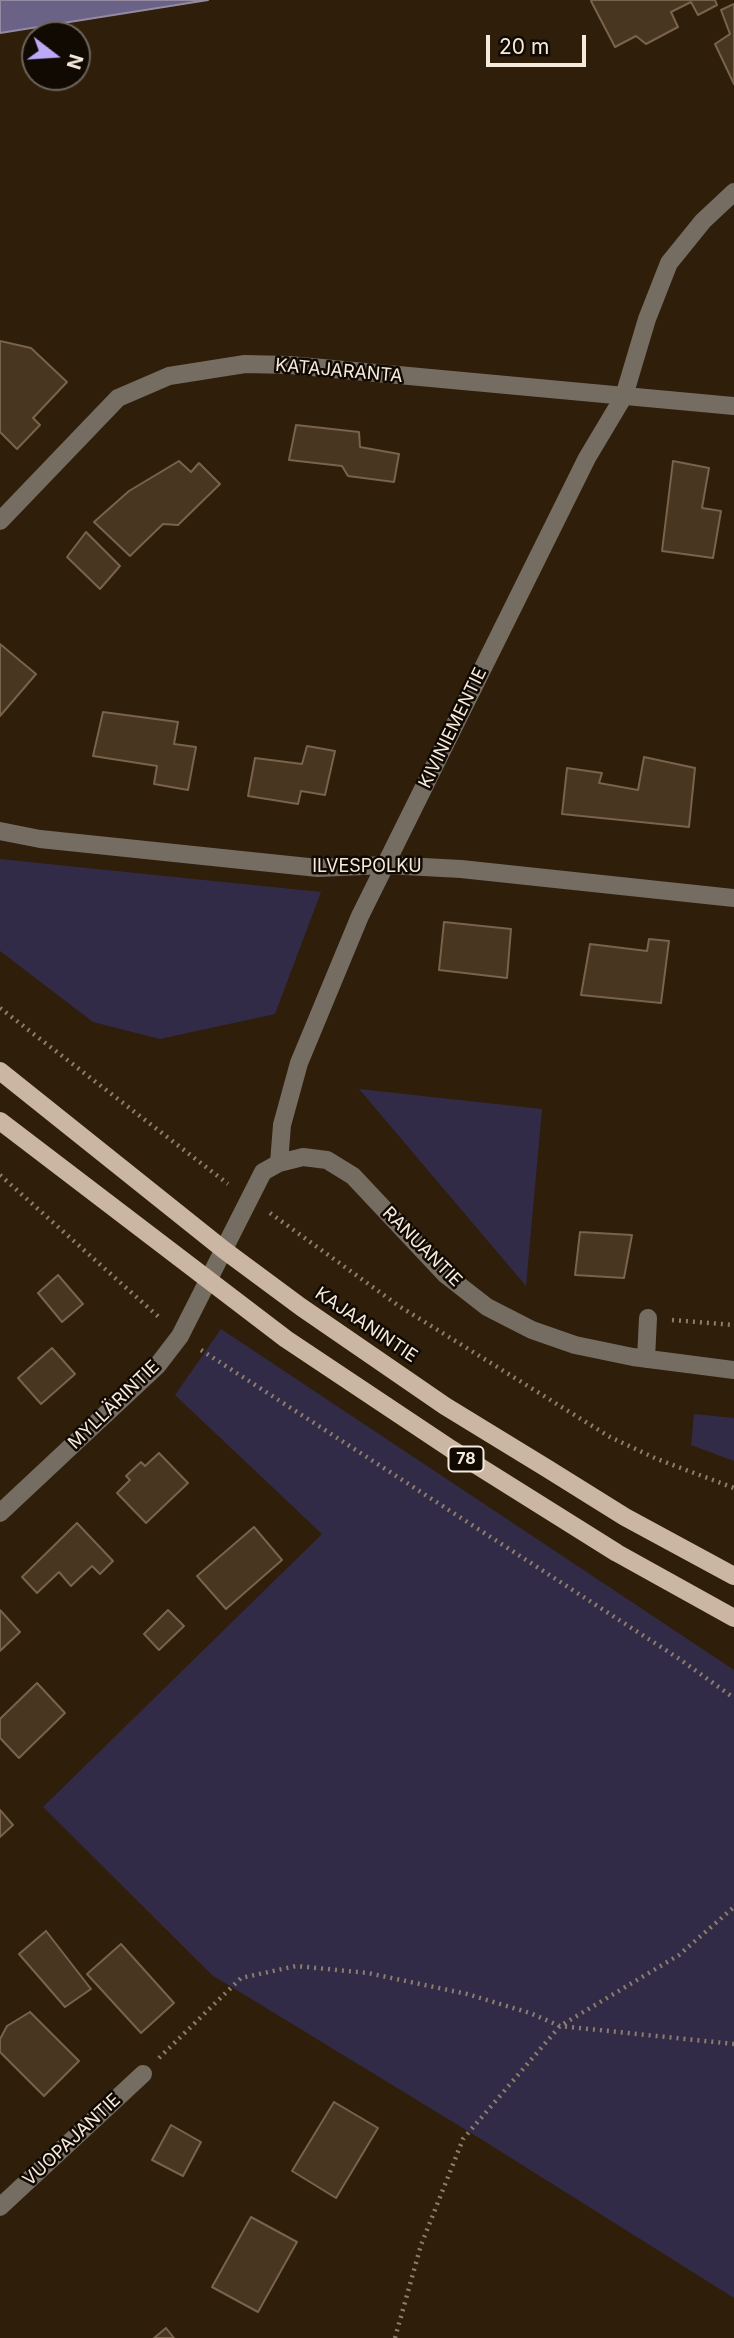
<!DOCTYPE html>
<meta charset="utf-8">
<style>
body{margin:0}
#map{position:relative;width:734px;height:2338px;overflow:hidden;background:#2f1e09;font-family:Inter,sans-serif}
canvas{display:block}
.north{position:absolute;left:21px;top:21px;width:70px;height:70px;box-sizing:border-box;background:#110a03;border:2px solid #6d645a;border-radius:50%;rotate:107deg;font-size:19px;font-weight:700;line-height:28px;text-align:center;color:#f6eadd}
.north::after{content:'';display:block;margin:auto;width:24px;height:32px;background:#bbaaf6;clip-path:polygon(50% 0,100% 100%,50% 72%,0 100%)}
.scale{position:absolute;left:486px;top:35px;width:100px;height:32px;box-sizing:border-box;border:4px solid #f6eadd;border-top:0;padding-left:9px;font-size:21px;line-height:24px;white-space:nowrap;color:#f6eadd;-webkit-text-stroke:5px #110a03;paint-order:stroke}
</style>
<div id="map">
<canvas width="734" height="2338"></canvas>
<div class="north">N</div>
<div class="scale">20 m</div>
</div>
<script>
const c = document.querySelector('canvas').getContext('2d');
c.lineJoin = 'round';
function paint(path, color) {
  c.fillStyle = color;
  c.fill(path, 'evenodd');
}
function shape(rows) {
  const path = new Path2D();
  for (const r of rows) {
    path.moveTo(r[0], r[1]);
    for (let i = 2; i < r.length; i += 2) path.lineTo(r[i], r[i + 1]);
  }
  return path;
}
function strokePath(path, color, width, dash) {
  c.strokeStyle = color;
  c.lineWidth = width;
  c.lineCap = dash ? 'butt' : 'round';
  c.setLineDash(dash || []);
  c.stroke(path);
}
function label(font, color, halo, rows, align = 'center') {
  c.font = font + ' Inter,sans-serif';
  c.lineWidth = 5;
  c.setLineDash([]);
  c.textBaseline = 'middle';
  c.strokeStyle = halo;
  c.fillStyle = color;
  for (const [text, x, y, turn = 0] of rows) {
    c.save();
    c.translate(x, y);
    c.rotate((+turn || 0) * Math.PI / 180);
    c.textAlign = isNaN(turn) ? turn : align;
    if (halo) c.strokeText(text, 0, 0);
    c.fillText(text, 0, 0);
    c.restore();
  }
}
paint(shape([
 [0,859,321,892,275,1014,160,1039,93,1022,0,951],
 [359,1089,542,1109,526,1286],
 [221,1329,734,1670,734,2298,484,2141,212,1975,43,1807,322,1534,175,1395],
 [694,1414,734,1418,734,1461,691,1445]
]), '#322b47');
const water = shape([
 [0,0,208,0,0,33,0,0]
]);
paint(water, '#6a6287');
strokePath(water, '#948ba1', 2);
const building = shape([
 [593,0,715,0,717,5,698,15,691,2,671,12,678,27,646,44,636,36,615,47,591,1,593,0],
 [734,4,734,84,715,44,730,34,721,10,734,4],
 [0,341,31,348,67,382,33,418,40,425,17,449,0,432,0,341],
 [296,425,359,432,360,447,399,454,394,482,348,476,342,466,289,460,296,425],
 [179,461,191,472,199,463,220,484,178,525,163,524,130,556,94,522,129,491,179,461],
 [673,461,709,468,702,508,721,511,713,558,662,551,673,461],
 [86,532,120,566,100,589,67,557,86,532],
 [0,644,36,674,0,716,0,644],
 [103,712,178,722,174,744,196,747,188,790,154,784,157,766,93,756,103,712],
 [307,746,335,751,325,795,301,791,298,804,248,796,255,758,302,764,307,746],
 [644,757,695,768,689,827,562,814,567,768,602,773,599,783,638,790,644,757],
 [444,922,511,929,507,978,439,970,444,922],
 [649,939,669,941,661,1003,581,995,590,944,647,951,649,939],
 [580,1232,632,1235,624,1278,575,1275,580,1232],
 [58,1275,83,1304,62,1322,38,1293,58,1275],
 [52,1348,75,1374,41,1404,18,1378,52,1348],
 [159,1453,188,1483,146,1523,117,1493,130,1480,126,1476,141,1462,145,1466,159,1453],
 [77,1523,113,1561,100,1574,92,1566,71,1586,59,1572,37,1593,22,1577,77,1523],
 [254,1527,282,1560,226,1609,197,1576,254,1527],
 [0,1610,20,1632,0,1651,0,1610],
 [168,1610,184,1626,159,1650,144,1634,168,1610],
 [37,1683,65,1713,19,1758,0,1738,0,1719,37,1683],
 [0,1810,13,1825,0,1837,0,1810],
 [46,1931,91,1989,65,2007,19,1954,46,1931],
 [121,1944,174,2003,141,2033,87,1974,121,1944],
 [30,2012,79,2061,44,2096,0,2052,0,2039,7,2026,30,2012],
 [334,2102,378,2128,336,2198,292,2171,334,2102],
 [171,2125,201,2142,183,2176,152,2160,171,2125],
 [251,2217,297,2242,258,2312,212,2287,251,2217],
 [166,2328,174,2338,154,2338,166,2328]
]);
paint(building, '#493621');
strokePath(building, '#78634c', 2);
strokePath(shape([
 [0,1008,228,1184],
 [0,1175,161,1319],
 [270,1213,399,1306,610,1437,657,1459,734,1488],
 [672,1320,734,1325],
 [201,1350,678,1658,734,1698],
 [159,2058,241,1978,296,1966,368,1973,467,1994,530,2013,560,2026,734,2044],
 [395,2338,421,2245,463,2139,560,2026,679,1955,734,1907]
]), '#8c7d6c', 4.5, [2, 5]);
strokePath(shape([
 [0,521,118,398,169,376,245,364,290,365,734,406],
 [0,831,40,839,318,868,386,865,461,869,734,898],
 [279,1163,282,1125,299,1063,360,916,587,458,624,396,647,319,669,263,703,221,734,192],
 [646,1359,648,1318],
 [0,1513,157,1366,180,1336,263,1172,279,1163,303,1157,327,1160,353,1176,446,1275,487,1307,532,1330,575,1345,633,1357,734,1370],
 [0,2207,143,2074]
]), '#756c62', 18);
strokePath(shape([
 [0,1071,224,1250,301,1307,445,1406,548,1469,625,1517,734,1576],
 [0,1121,286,1339,451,1449,617,1553,734,1618]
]), '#cab6a2', 18);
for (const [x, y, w] of [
 [466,1459,35]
]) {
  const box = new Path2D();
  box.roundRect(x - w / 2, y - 12.5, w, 25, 5);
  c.fillStyle = '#110a03';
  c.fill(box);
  strokePath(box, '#f6eadd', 2);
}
label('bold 16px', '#f6eadd', null, [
 ["78",466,1459]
]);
label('18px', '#f6eadd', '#110a03', [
 ["KATAJARANTA",339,371,5],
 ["KIVINIEMENTIE",453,728,-64],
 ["ILVESPOLKU",367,867],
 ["RANUANTIE",422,1247,45],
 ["KAJAANINTIE",366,1325,34],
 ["MYLLÄRINTIE",114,1405,-44],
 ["VUOPAJANTIE",72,2140,-43]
]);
</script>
